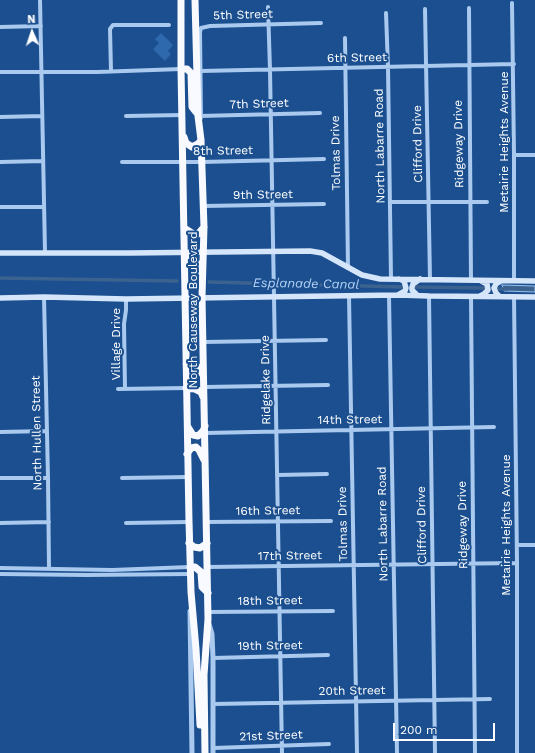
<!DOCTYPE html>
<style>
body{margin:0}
#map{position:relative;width:535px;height:753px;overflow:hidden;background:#1b4f8f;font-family:"Work Sans",sans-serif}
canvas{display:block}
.north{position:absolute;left:12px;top:12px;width:40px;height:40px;-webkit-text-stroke:3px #1b4f8f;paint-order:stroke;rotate:357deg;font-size:11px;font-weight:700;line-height:16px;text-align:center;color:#fff}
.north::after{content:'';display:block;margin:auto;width:14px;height:18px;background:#fff;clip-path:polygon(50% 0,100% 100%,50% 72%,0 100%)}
.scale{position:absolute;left:393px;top:723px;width:102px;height:18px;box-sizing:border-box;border:2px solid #fff;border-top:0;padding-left:5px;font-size:12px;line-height:14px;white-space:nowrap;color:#fff;-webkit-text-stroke:3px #1b4f8f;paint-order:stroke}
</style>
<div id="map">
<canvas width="535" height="753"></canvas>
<div class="north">N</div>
<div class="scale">200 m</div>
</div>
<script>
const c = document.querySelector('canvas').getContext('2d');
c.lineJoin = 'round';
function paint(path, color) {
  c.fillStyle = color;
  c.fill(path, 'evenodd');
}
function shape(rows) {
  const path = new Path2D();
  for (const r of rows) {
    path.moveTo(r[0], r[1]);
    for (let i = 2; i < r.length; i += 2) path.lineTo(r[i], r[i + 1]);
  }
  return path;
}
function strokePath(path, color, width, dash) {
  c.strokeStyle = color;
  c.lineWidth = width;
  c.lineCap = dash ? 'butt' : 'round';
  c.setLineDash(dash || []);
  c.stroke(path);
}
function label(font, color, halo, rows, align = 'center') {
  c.font = font + ' "Work Sans",sans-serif';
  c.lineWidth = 4;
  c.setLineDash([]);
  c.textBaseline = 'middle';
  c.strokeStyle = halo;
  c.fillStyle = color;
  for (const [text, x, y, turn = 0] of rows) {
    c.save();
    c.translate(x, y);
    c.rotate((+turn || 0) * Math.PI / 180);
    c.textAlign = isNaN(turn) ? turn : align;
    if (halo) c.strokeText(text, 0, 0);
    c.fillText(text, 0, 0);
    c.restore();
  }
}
paint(shape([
 [161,33,173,45,168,51,171,54,165,61,153,49,159,43,155,39]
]), '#2e69ad');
const water = shape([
 [502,285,535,286,535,292,504,291,502,285]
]);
paint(water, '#3c6290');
strokePath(water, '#9cc4f0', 1);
strokePath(shape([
 [0,278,177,281],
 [209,282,402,287],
 [416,287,484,288],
 [498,289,507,289]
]), '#3c6290', 3.5);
strokePath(shape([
 [40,0,45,252],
 [512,3,514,155,514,281],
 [268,7,270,70,282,753],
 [469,8,471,280],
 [425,9,430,279],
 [386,13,388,67,391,279],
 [0,27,41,26],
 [345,38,348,268],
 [111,71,110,29,113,25,169,25],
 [201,71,514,64],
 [0,72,97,72,181,69],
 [126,116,182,115],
 [199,116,320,113],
 [0,117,42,116],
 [201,118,200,32,201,28,210,26,321,23],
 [514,155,535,155],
 [0,162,43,161],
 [122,162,202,162,324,159],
 [391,202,487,202],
 [203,206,324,204],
 [0,207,44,207],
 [349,296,357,753],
 [389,296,397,753],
 [429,296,435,753],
 [514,296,517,563,517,753],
 [44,297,48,478,49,568],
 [471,297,475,753],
 [203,342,326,340],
 [204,387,328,385],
 [118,389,186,388],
 [125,389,124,324,126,310,126,299],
 [0,432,47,431],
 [205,433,494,427],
 [277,475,327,474],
 [0,478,48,478],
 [122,478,188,477],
 [207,522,331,521],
 [0,523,49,522],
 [126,523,189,522],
 [517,545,535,545],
 [208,567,517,563],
 [0,568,112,570,190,567],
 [0,574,86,575,190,574],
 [208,612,333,611],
 [213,658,328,655],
 [214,704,490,699],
 [214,748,329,744]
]), '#a9c9ee', 4);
strokePath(shape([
 [190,611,192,753],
 [209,624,212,634,213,658,213,753]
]), '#a9c9ee', 5);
strokePath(shape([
 [0,253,130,253,310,251,322,253,362,275,380,279,535,281],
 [398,295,405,291,406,288,404,281,399,279],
 [417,295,412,290,412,287,413,284,420,279],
 [480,296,484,294,488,290,487,284,481,281],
 [499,296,496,293,494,288,496,284,501,281],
 [0,298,44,297,126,299,398,295,429,296,535,297]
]), '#d6e6fa', 5.5);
strokePath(shape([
 [181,0,181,69,189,521,191,592,196,649,200,725],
 [195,0,198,116,201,140,204,227,202,297,208,619,204,675,205,753],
 [181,69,187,69,191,73,192,107,196,112],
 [184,137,186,143,192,147,198,144,201,140],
 [184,228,195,235,198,234,204,227],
 [185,253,192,257,195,260,202,273],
 [186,364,195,364,203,375],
 [186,388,195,389,201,392,203,397],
 [188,427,193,435,198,436,203,431,205,426],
 [187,454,191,448,196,447,199,450,204,460],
 [189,543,194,547,200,548,207,543],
 [190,567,195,567,201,572,202,587,208,593]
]), '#f8faff', 7);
label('12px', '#fff', '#1b4f8f', [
 ["5th Street",243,15,-2],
 ["6th Street",357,58,-1],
 ["7th Street",259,104,-2],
 ["Metairie Heights Avenue",504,142,-90],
 ["Clifford Drive",418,144,-91],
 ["Ridgeway Drive",459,144,-91],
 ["North Labarre Road",380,146,-91],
 ["8th Street",223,151,-1],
 ["Tolmas Drive",336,153,-91],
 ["9th Street",263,195,-1],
 ["North Causeway Boulevard",193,310,-90],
 ["Village Drive",116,344,-90],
 ["Ridgelake Drive",266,380,-91],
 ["14th Street",350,420,-1],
 ["North Hullen Street",37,433,-91],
 ["16th Street",268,511,-1],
 ["Tolmas Drive",343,524,-91],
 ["North Labarre Road",383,524,-91],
 ["Clifford Drive",422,525,-91],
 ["Ridgeway Drive",463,525,-91],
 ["Metairie Heights Avenue",506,525,-90],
 ["17th Street",290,556,-1],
 ["18th Street",270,601,-1],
 ["19th Street",270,646,-1],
 ["20th Street",352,691,-1],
 ["21st Street",271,736,-2]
]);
label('italic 13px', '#b5d3f5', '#1b4f8f', [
 ["Esplanade Canal",306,284,1]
]);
</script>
